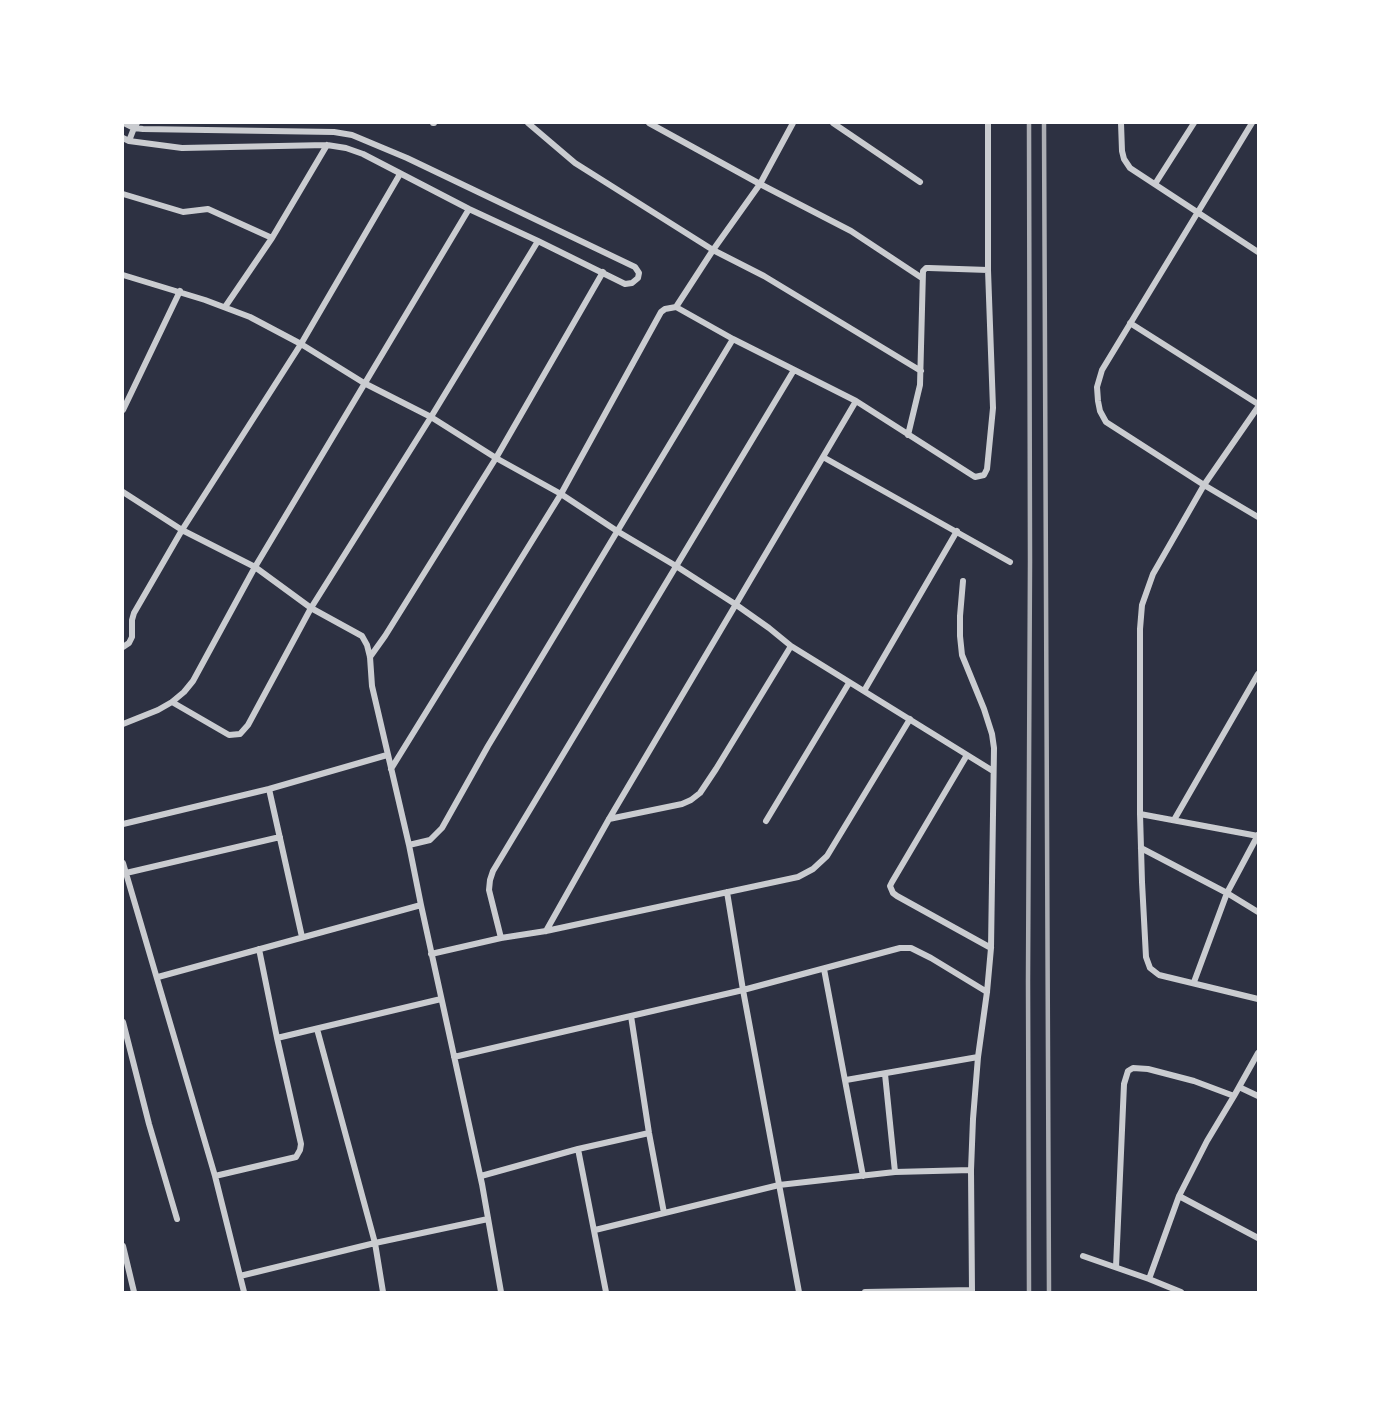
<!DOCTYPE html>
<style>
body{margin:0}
#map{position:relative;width:1381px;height:1415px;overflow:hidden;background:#2d3142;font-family:Spectral,serif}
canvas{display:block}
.frame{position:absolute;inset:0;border:124px solid #fff;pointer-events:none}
</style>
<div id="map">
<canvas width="1381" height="1415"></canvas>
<div class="frame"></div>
</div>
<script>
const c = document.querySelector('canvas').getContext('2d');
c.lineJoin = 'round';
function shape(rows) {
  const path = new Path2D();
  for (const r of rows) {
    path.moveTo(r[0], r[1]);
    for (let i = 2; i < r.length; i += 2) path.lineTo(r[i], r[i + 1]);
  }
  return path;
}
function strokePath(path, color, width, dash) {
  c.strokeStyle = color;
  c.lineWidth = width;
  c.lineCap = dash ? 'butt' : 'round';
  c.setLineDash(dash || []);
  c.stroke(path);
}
strokePath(shape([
 [433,123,434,123],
 [528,123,575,163,713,250,764,276,921,371],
 [649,123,760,184,851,231,922,278],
 [833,123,920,182],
 [1121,123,1122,151,1124,159,1130,168,1258,252],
 [1252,123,1102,370,1097,387,1098,401,1100,411,1106,422,1204,485,1258,517],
 [123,138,129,141,182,148,327,145,346,148,363,154,469,209,538,241,625,284,632,283,638,278,639,273,635,267,407,158,352,135,334,132,143,129,134,128,124,123],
 [129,141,134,128,137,123],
 [1155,184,1194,123],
 [123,194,183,212,208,209,272,238],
 [123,275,205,300,250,317,301,344,364,383,431,417,496,458,561,494,617,531,676,566,735,604,769,628,791,646,993,771],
 [225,307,272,238,327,145],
 [676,307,713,250,760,184,793,123],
 [1130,323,1258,404],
 [1258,407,1204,485,1153,574,1142,605,1140,629,1140,814,1142,882,1146,957,1150,968,1159,975,1258,999],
 [123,410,180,291],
 [908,435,920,385,923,271,926,268,929,268,988,270],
 [823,457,1010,562],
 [123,492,182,530,255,567,311,608,362,636,367,645,370,657,372,686,409,845,421,905,482,1184,501,1292],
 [963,581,960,616,960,636,962,655,984,709,992,734,994,748,991,948,987,992,978,1057,973,1119,971,1170,972,1292],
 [123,647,129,643,132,637,132,620,134,613,182,530,301,344,400,174],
 [370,657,385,636,496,458,603,272],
 [864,691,957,531],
 [172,702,229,735,240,734,248,725,311,608,431,417,538,241],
 [123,724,158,710,172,702,184,692,193,681,255,567,469,209],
 [967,755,892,882,890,886,893,893,897,896,991,948],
 [391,769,561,494,661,312,665,309,676,307,733,339,856,401,975,477,984,475,987,469,993,408,988,270,988,123],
 [269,789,302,937],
 [1140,814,1258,836],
 [609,819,682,804,691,800,700,793,716,769,791,646],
 [1174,820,1258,674],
 [766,821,849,683],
 [123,824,269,789,387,755],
 [409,845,430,840,442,828,488,746,733,339],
 [1141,848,1227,893,1258,912],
 [123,863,215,1176,244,1292],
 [126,873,280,837],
 [727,892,743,990,799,1292],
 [546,931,609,819,856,401],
 [501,938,489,890,490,880,493,871,794,370],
 [431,954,501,938,546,931,798,877,813,869,827,856,910,719],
 [824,969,863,1176],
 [158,977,421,905],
 [1194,982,1227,893,1258,835],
 [631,1016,649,1133,664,1213],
 [123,1022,149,1124,177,1219],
 [317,1029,375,1243,383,1292],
 [277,1038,441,999],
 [454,1057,743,990,900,948,911,948,931,958,987,992],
 [885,1074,895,1172],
 [846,1080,978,1057],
 [1239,1087,1258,1096],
 [578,1149,606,1292],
 [215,1176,296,1157,300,1150,301,1144,277,1038,259,949],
 [481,1176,578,1149,649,1133],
 [1179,1196,1258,1238],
 [595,1230,779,1185,895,1172,971,1170],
 [123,1246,134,1292],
 [1083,1256,1149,1279,1181,1292],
 [1116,1267,1124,1084,1128,1071,1133,1068,1148,1069,1194,1081,1234,1096],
 [240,1276,375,1243,488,1219],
 [1149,1279,1179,1196,1207,1141,1234,1096,1258,1053],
 [865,1292,972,1290]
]), '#caccd0', 6);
strokePath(shape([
 [1044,123,1049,1292],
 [1029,1292,1028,980,1030,561,1029,123]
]), '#abadb3', 4.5);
</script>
